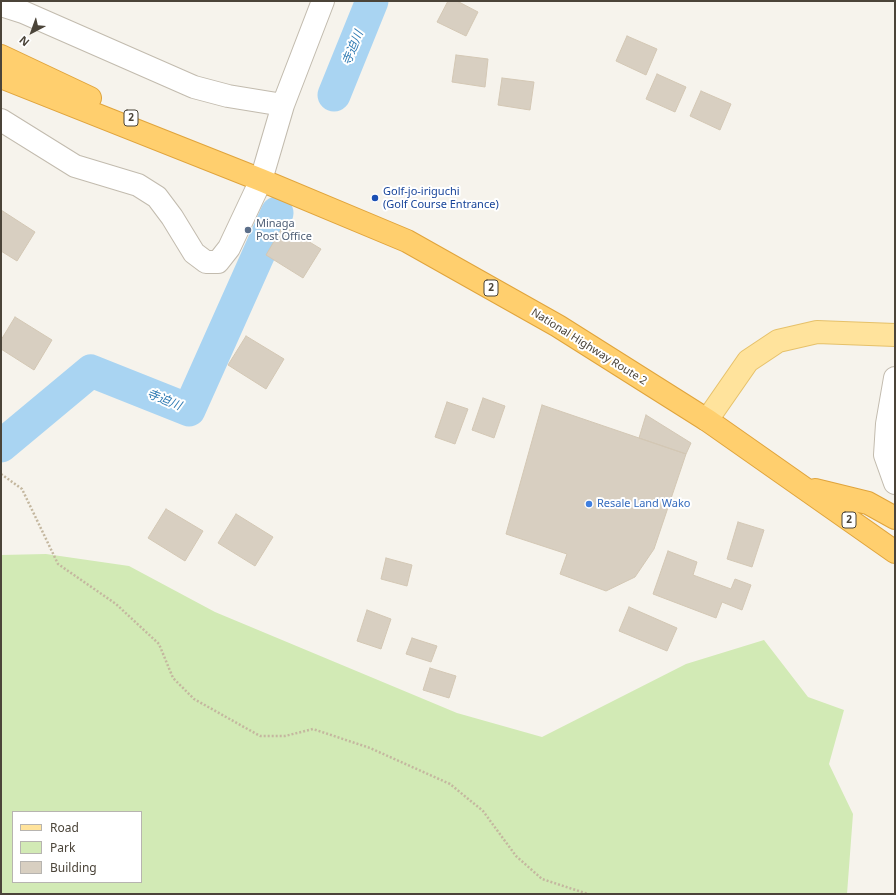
<!DOCTYPE html>
<meta charset="utf-8">
<style>
body{margin:0}
#map{position:relative;width:896px;height:895px;overflow:hidden;background:#f6f3ec;font-family:"Noto Sans",sans-serif}
canvas{display:block}
.frame{position:absolute;inset:0;border:2px solid #4b4439;pointer-events:none}
.legend{position:absolute;left:12px;top:811px;width:130px;height:72px;box-sizing:border-box;background:#fff;border:1px solid #b7b4b0;margin:0;padding:5px 7px;list-style:none;font-size:12px;color:#4b4439}
.legend li{display:flex;align-items:center;gap:8px;height:20px}
.legend b{width:20px;border:1px solid #b7b4b0}
.north{position:absolute;left:12px;top:12px;width:40px;height:40px;-webkit-text-stroke:3px #fff;paint-order:stroke;rotate:221deg;font-size:11px;font-weight:700;line-height:16px;text-align:center;color:#4b4439}
.north::after{content:'';display:block;margin:auto;width:14px;height:18px;background:#4b4439;clip-path:polygon(50% 0,100% 100%,50% 72%,0 100%)}
</style>
<div id="map">
<canvas width="896" height="895"></canvas>
<div class="frame"></div>
<ul class="legend">
<li><b style="height:5px;background:#ffe39c"></b>Road</li>
<li><b style="height:11px;background:#d2eab5"></b>Park</li>
<li><b style="height:11px;background:#d8cfc1"></b>Building</li>
</ul>
<div class="north">N</div>
</div>
<script>
const c = document.querySelector('canvas').getContext('2d');
c.lineJoin = 'round';
function paint(path, color) {
  c.fillStyle = color;
  c.fill(path, 'evenodd');
}
function shape(rows) {
  const path = new Path2D();
  for (const r of rows) {
    path.moveTo(r[0], r[1]);
    for (let i = 2; i < r.length; i += 2) path.lineTo(r[i], r[i + 1]);
  }
  return path;
}
function strokePath(path, color, width, dash) {
  c.strokeStyle = color;
  c.lineWidth = width;
  c.lineCap = dash ? 'butt' : 'round';
  c.setLineDash(dash || []);
  c.stroke(path);
}
function label(font, color, halo, rows, align = 'center') {
  c.font = font + ' "Noto Sans","Noto Sans JP",sans-serif';
  c.lineWidth = 4;
  c.setLineDash([]);
  c.textBaseline = 'middle';
  c.strokeStyle = halo;
  c.fillStyle = color;
  for (const [text, x, y, turn = 0] of rows) {
    c.save();
    c.translate(x, y);
    c.rotate((+turn || 0) * Math.PI / 180);
    c.textAlign = isNaN(turn) ? turn : align;
    if (halo) c.strokeText(text, 0, 0);
    c.fillText(text, 0, 0);
    c.restore();
  }
}
paint(shape([
 [46,554,129,566,215,612,457,713,542,737,686,664,764,640,808,697,844,710,829,764,853,814,847,894,1,894,1,555],
 [13,812,141,812,141,882,13,882]
]), '#d2eab5');
strokePath(shape([
 [334,95,372,1],
 [1,446,91,371,189,410,277,213]
]), '#a9d4f2', 33);
const building = shape([
 [448,1,457,1,478,12,466,36,437,22,448,1],
 [627,36,657,49,646,75,616,61,627,36],
 [456,55,488,59,485,87,452,82,456,55],
 [657,74,686,87,675,112,646,99,657,74],
 [502,78,534,82,530,110,498,105,502,78],
 [701,91,731,104,720,130,690,116,701,91],
 [1,210,35,232,17,261,1,251,1,210],
 [283,226,321,249,303,278,266,255,283,226],
 [15,317,52,340,34,370,1,349,1,340,15,317],
 [246,336,284,359,266,389,228,365,246,336],
 [483,398,505,406,494,438,472,430,483,398],
 [447,402,468,409,455,444,435,437,447,402],
 [542,405,686,454,654,549,635,577,606,591,560,574,567,554,506,534,542,405],
 [646,415,691,443,686,454,639,438,646,415],
 [166,509,203,531,185,561,148,538,166,509],
 [236,514,273,537,255,566,218,543,236,514],
 [738,522,764,530,752,567,727,559,738,522],
 [668,551,697,562,693,575,731,589,735,579,751,585,742,610,722,602,716,618,653,594,668,551],
 [386,558,412,565,407,586,381,579,386,558],
 [629,607,677,628,667,651,619,631,629,607],
 [367,610,391,619,381,649,357,641,367,610],
 [412,638,437,646,431,662,406,654,412,638],
 [430,668,456,676,449,698,423,690,430,668]
]);
paint(building, '#d8cfc1');
strokePath(building, '#d3c7b4', 1);
const minor = shape([
 [1,5,23,12,194,87,228,96,283,105],
 [1,120,75,166,138,185,157,197,172,217,194,253,206,262,218,262,229,248,261,180,283,105,323,1],
 [895,378,887,424,885,455,895,483]
]);
const major = shape([
 [707,420,748,361,778,341,817,332,895,335]
]);
const highway = shape([
 [1,56,90,98],
 [1,77,261,180,407,241,558,326,707,420,895,552],
 [815,490,868,503,895,518]
]);
strokePath(minor, '#c2bbae', 24);
strokePath(major, '#e6c16a', 24);
strokePath(highway, '#e0a43c', 24);
strokePath(shape([
 [1,474,22,489,58,564,116,604,159,644,173,678,194,699,260,736,285,736,313,729,370,748,450,784,483,811,516,856,542,879,588,894]
]), '#c4b79f', 2.5, [2, 2]);
strokePath(minor, '#fff', 22);
strokePath(major, '#ffe39c', 22);
strokePath(highway, '#ffcf6e', 22);
for (const [x, y, r, color] of [
 [375,198,4,"#1a4fb4"],
 [248,230,4,"#5c6f8a"],
 [589,504,4,"#3f7fe0"]
]) {
  const dot = new Path2D();
  dot.arc(x, y, r, 0, 2 * Math.PI);
  c.fillStyle = color;
  c.fill(dot);
  strokePath(dot, '#fff', 1.5);
}
for (const [x, y, w] of [
 [131,118,14],
 [491,288,14],
 [849,520,14]
]) {
  const box = new Path2D();
  box.roundRect(x - w / 2, y - 8, w, 16, 3);
  c.fillStyle = '#fff';
  c.fill(box);
  strokePath(box, '#4b4439', 1);
}
label('bold 10px', '#4b4439', null, [
 ["2",131,118],
 ["2",491,288],
 ["2",849,520]
]);
label('11px', '#164399', '#fff', [
 ["Golf-jo-iriguchi",383,192],
 ["(Golf Course Entrance)",383,205]
], 'left');
label('11px', '#4e5e75', '#fff', [
 ["Minaga",256,224],
 ["Post Office",256,237]
], 'left');
label('11px', '#4b4439', '#fff', [
 ["National Highway Route 2",589,347,32]
]);
label('11px', '#366cbe', '#fff', [
 ["Resale Land Wako",597,504]
], 'left');
label('italic 12px', '#2e7ab2', '#fff', [
 ["寺迫川",353,48,-68],
 ["寺迫川",164,400,22]
]);
</script>
